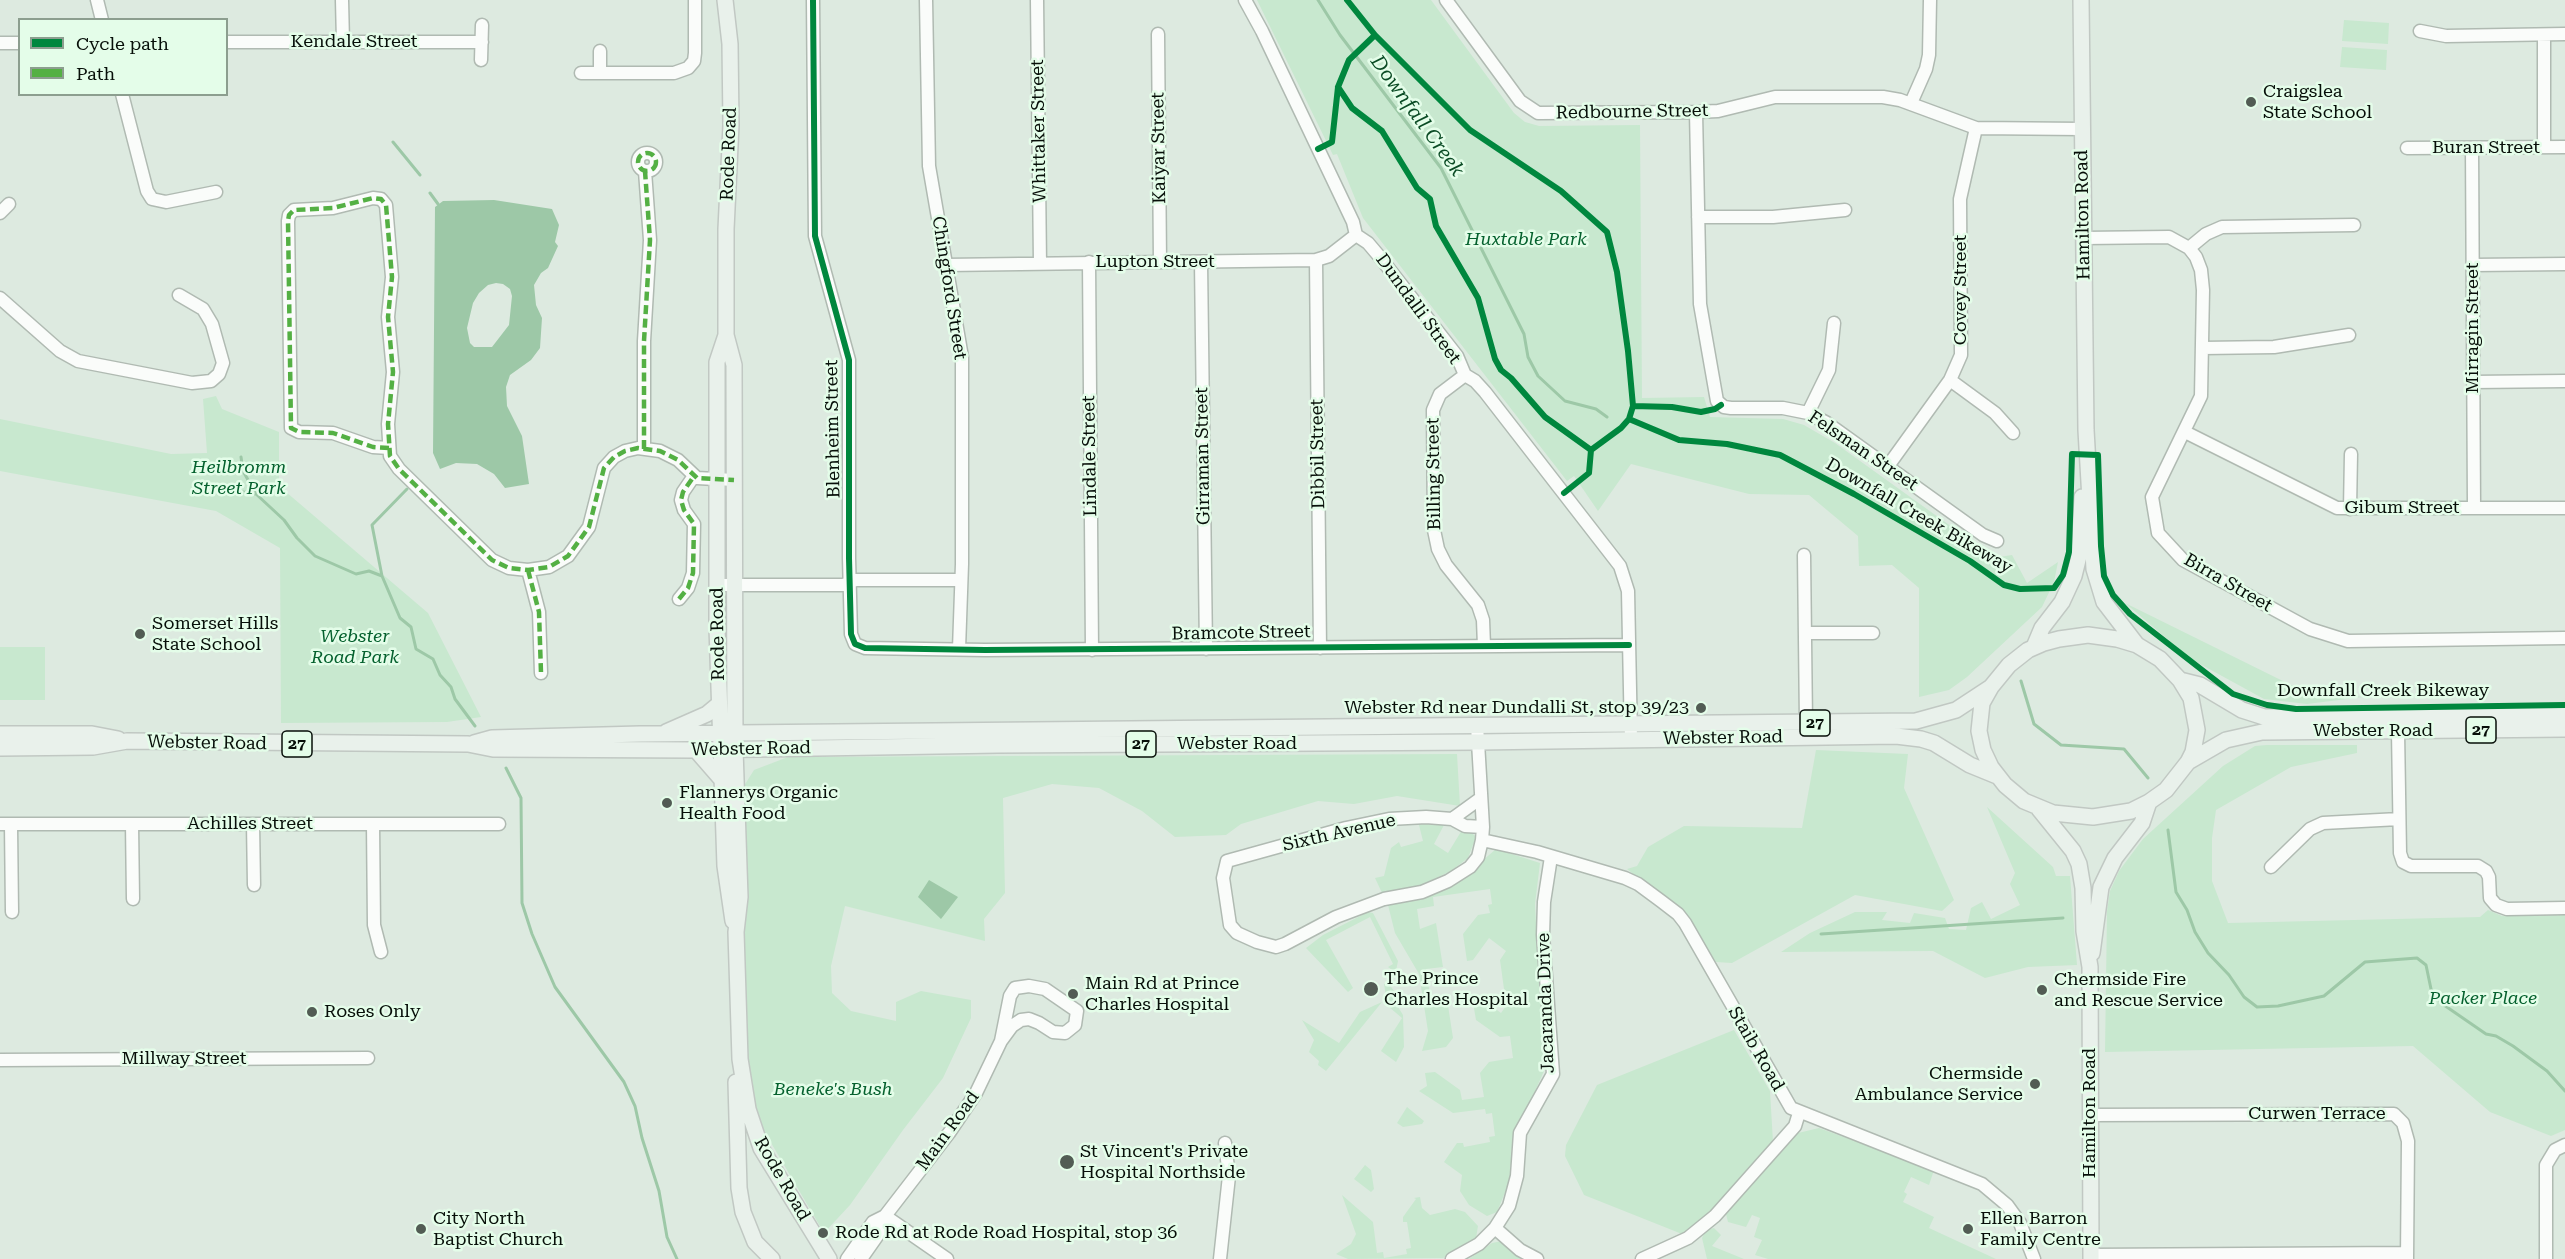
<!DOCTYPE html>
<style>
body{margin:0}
#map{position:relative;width:2565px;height:1259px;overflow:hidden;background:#ddeae0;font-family:"Roboto Serif",serif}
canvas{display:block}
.legend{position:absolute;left:18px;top:18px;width:210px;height:78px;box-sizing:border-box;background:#e4fde9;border:2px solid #8c9e8f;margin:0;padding:8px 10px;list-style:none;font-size:18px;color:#070f09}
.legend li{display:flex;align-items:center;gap:12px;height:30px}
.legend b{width:30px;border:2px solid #8c9e8f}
</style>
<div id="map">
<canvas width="2565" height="1259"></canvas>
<ul class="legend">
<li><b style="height:8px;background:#00873e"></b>Cycle path</li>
<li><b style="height:8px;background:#54b044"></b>Path</li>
</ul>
</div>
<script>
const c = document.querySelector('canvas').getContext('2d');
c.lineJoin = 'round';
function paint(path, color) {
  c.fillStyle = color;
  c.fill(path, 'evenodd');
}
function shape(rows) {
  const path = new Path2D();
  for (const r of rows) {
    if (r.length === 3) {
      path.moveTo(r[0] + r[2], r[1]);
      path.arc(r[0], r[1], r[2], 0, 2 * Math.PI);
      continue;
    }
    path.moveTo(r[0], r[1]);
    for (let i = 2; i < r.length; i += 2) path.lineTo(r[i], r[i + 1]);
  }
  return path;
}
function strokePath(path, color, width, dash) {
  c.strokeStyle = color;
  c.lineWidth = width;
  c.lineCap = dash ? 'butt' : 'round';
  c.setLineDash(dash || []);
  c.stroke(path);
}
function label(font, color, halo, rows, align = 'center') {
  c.font = font + ' "Roboto Serif",serif';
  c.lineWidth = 5;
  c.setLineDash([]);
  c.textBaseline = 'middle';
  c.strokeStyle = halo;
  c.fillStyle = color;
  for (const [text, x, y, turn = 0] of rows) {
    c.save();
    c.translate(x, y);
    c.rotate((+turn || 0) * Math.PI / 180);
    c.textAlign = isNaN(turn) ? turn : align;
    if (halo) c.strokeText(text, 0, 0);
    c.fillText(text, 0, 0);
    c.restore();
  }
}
paint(shape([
 [1257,0,1431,0,1514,113,1525,122,1539,126,1640,125,1642,398,1704,397,1710,417,1783,419,1804,425,1835,443,1991,555,1999,557,2012,555,2027,583,2058,562,2054,582,2042,607,1967,677,1949,690,1919,697,1919,588,1892,565,1859,566,1858,536,1809,495,1749,494,1631,464,1598,511,1574,476,1567,481,1363,218,1337,154,1333,155],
 [2344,20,2389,23,2388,44,2342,41],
 [2342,47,2387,50,2386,70,2340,67],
 [216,396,222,409,279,432,279,486,428,613,481,717,447,722,281,723,280,548,216,511,0,471,0,419,171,454,207,453,203,399],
 [2125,603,2291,685,2363,697,2307,704,2264,699,2191,659],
 [0,647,45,647,45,700,0,700],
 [2267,745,2357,745,2357,753,2291,767,2216,810,2212,838,2212,881,2228,923,2480,917,2488,910,2502,916,2565,915,2565,1130,2551,1136,2490,1112,2413,1046,2105,1052,2107,911,2110,891,2119,871,2143,839,2223,766,2255,746],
 [1816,750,1908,754,1904,788,1954,900,1942,911,1855,895,1732,963,1716,962,1680,912,1627,869,1637,866,1648,847,1684,826,1802,828],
 [1457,754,1460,806,1397,796,1354,804,1318,801,1241,824,1226,835,1175,837,1142,811,1099,788,1052,784,1003,798,1005,893,984,919,985,941,845,906,831,966,832,993,851,1011,896,1021,896,1002,921,991,971,1000,971,1018,943,1078,903,1130,850,1205,824,1233,757,1119,743,1042,742,789,754,770,788,757],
 [1987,807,2053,867,2056,876,2070,876,2077,965,2028,967,1985,978,1933,951,1781,952,1810,933,1855,912,1887,912,1882,920,1910,923,1914,913,1945,918,1949,929,1966,930,1971,908,1982,902,1991,919,2020,905,2010,884,2015,873],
 [1437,820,1444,825,1434,844,1448,853,1462,830,1468,829,1476,837,1468,858,1451,871,1419,886,1383,895,1375,878,1384,876,1391,848,1399,842,1401,847,1423,841,1418,821],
 [1496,849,1540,863,1535,904,1544,1071,1512,1143,1510,1180,1497,1212,1487,1216,1469,1205,1460,1191,1462,1175,1444,1162,1457,1143,1463,1143,1464,1147,1490,1142,1489,1137,1495,1136,1492,1113,1486,1114,1485,1109,1453,1113,1419,1091,1427,1086,1425,1073,1435,1072,1460,1090,1462,1100,1484,1097,1480,1073,1489,1062,1513,1058,1510,1036,1500,1037,1476,1020,1472,997,1479,997,1501,1013,1513,996,1504,989,1500,960,1506,951,1489,938,1473,960,1467,961,1463,934,1478,915,1490,913,1488,905,1492,904,1490,889,1433,897,1434,906,1417,909,1420,929,1436,923,1443,967,1426,969,1431,1001,1447,999,1453,1038,1446,1047,1422,1051,1428,1031,1419,974,1395,933,1388,905,1421,898,1453,886],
 [1368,912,1373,913,1398,961,1396,971,1395,972,1388,967,1393,964,1370,917,1326,940,1353,988,1348,992,1306,948,1323,935],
 [1384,984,1389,984,1394,991,1395,1002,1403,1015,1404,1047,1396,1062,1381,1051,1402,1018,1383,1002,1386,996],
 [1382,1002,1326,1071,1318,1065,1319,1061,1309,1052,1314,1040,1302,1020,1339,1043,1360,1012],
 [1734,1030,1770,1091,1773,1142,1707,1216,1682,1234,1584,1195,1565,1156,1566,1145,1597,1085],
 [1407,1107,1424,1121,1422,1124,1403,1127,1397,1123],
 [1819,1128,1934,1170,1929,1185,1911,1177,1904,1192,1907,1194,1903,1202,1934,1217,1929,1228,1996,1259,1768,1259,1755,1255,1762,1240,1754,1237,1760,1218,1752,1215,1746,1227,1728,1222,1726,1214,1794,1134],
 [1365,1165,1371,1170,1374,1189,1371,1192,1354,1179],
 [1342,1195,1373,1222,1377,1253,1383,1252,1384,1258,1407,1254,1406,1249,1411,1248,1407,1222,1403,1222,1403,1217,1416,1199,1414,1198,1420,1197,1422,1208,1430,1215,1455,1209,1465,1212,1478,1226,1476,1238,1443,1258,1348,1259,1336,1254,1351,1244,1356,1234],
 [1714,1228,1721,1235,1712,1246,1744,1259,1707,1259,1702,1238,1706,1230],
 [1502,1241,1513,1249,1521,1259,1469,1259,1492,1243]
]), '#c8e8cf');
paint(shape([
 [494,200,552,209,559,225,555,242,558,246,548,268,541,273,534,285,536,305,542,318,540,348,531,360,510,375,506,387,507,406,522,436,529,484,505,488,494,474,477,464,456,463,440,469,433,453,435,207,443,201],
 [496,283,503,284,510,289,512,296,509,325,492,347,474,347,470,343,467,328,473,303,479,293,488,285],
 [929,880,958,897,941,919,918,897]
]), '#9dc8a7');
strokePath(shape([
 [1318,0,1340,35,1441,168,1524,334,1528,357,1538,376,1565,401,1596,409,1607,417],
 [393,142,420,175],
 [430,193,438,204],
 [241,457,243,471,256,494,284,520,297,538,315,556,356,574,369,571,382,576,400,618,411,627,416,649,433,659,440,675,451,687,455,699,475,726],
 [217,488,256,494],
 [382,576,372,525,407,489],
 [2021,681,2034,724,2061,745,2124,749,2148,778],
 [506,768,521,798,522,903,532,934,555,987,624,1082,635,1106,642,1138,659,1191,667,1237,677,1259],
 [2168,830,2176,892,2187,910,2195,932,2208,953,2229,975,2244,997,2257,1007,2278,1006,2324,996,2365,962,2417,958,2426,965,2431,989,2441,1003,2486,1034,2496,1036,2513,1046,2547,1071,2565,1091],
 [1821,934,2063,918]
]), '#9dc8a7', 3);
const minor = shape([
 [97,0,102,20],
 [342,0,343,42],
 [813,0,815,236,849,360,849,558,851,634,855,644,865,648,985,650,1629,645],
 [926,0,929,166,962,357,962,564,959,649],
 [1037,0,1040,263],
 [1245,0,1262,31,1353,222,1356,235,1368,243,1379,256,1457,356,1465,375,1475,381,1485,392,1620,566,1628,591,1631,739],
 [1446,0,1520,101,1538,113,1696,112,1718,111,1775,97,1883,97,1900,100,1976,128,2082,129],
 [2420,31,2446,36,2565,34],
 [1158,34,1160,262],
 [2544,35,2544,147],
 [226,42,482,42],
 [0,43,20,43],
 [481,60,482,25],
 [581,73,600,73,600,51],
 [600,73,674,73,688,68,694,61,695,53,695,0],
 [122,94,147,191,152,199,166,202,216,192],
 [1911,103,1926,69,1929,55,1930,0],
 [1696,112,1700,304,1717,401,1724,407,1731,408,1783,408,1808,413,1827,423,1983,535,1997,541],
 [2407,148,2565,147],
 [2472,148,2474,508],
 [647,162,9],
 [0,213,9,204],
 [1698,217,1773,217,1845,210],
 [2084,238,2169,237,2189,248,2196,257,2201,270,2203,290,2201,396,2152,497,2158,533,2183,560,2310,629,2348,641,2565,638],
 [2189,248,2206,234,2222,227,2354,225],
 [1316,260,1320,648],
 [1089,262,1092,650],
 [1201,262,1206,649],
 [946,265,1316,260,1329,256,1356,235],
 [2473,265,2565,264],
 [0,298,60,351,78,361,192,383,211,381,219,374,223,363,212,324,203,309,179,295],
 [2203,348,2274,347,2349,335],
 [1465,375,1440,394,1433,410,1434,530,1438,549,1446,565,1478,605,1483,620,1484,646],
 [1950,380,1995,413,2013,433],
 [2473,382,2565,381],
 [1808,413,1829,370,1834,323],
 [2185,432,2337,508,2565,508],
 [389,448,373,447,333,433,299,432,291,428,288,221,289,215,294,210,333,208,373,198,381,199,386,205,392,277,388,317,393,372,388,424,390,456,399,469,492,560,509,568,528,570,549,567,568,556,589,527,604,468,614,457,625,451,638,448,660,451,678,460,697,478,734,480],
 [644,449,644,341,650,240,645,171],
 [1888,466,1950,380,1961,355,1960,199,1976,128],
 [2350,509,2351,454],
 [1804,555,1806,723],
 [528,570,539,612,541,673],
 [717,585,843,585,856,580,961,580],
 [679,599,688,588,693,573,694,524,684,510,681,500,683,492,694,476],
 [1805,633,1873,633],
 [1477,725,1483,827,1482,840,1478,857,1470,867,1448,881,1422,892,1384,899,1336,917,1285,944,1276,947,1257,942,1237,933,1230,925,1223,878,1227,861,1346,828,1389,819,1426,817,1452,819,1465,826,1483,827],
 [2398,731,2400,853,2403,862,2411,866,2478,866,2486,871,2489,877,2490,898,2496,905,2507,909,2565,908],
 [1452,819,1481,798],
 [0,824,499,824],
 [132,824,133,899],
 [253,824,254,885],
 [373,824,374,925,381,952],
 [11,825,12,912],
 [1482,840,1537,852,1625,878,1638,884,1661,901,1678,914,1685,923,1791,1108,1982,1184,2007,1205,2020,1223,2034,1259],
 [2271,867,2310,829,2323,823,2399,819],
 [0,1060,368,1058],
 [2090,1115,2394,1114,2403,1123,2408,1141,2407,1259],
 [885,1216,947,1259],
 [1495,1228,1520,1250,1537,1259],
 [2091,1255,2407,1253],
 [847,1259,873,1222,885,1216],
 [861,1259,882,1229,885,1216,949,1133,976,1093,1001,1041,1012,1026,1021,1020,1029,1019,1039,1023,1053,1032,1065,1033,1075,1025,1077,1011,1045,989,1029,986,1015,988,1010,996,1001,1041],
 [1220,1259,1229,1176,1225,1143],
 [1452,1259,1479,1244,1495,1228,1509,1206,1517,1176,1520,1133,1553,1074,1543,935,1544,902,1551,857],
 [1642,1259,1688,1238,1715,1216,1795,1126,1799,1113],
 [2546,1259,2546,1165,2555,1150,2565,1145]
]);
const major = shape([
 [725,0,730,44,731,125,726,229,726,335,734,365,735,749,740,897,736,932,740,1059,748,1109,761,1148,829,1259],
 [2081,0,2086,430,2094,569,2104,602,2137,645],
 [726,335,717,362,717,627,725,866,733,921],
 [2088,635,2117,639,2137,645,2160,659,2180,680,2191,698,2197,730,2193,752,2188,762,2166,790,2149,802,2131,811,2093,817,2053,813,2024,801,2005,785,1991,767,1983,750,1979,731,1982,703,1991,687,2009,665,2028,650,2044,643,2059,639,2088,635],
 [2034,647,2042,628,2062,602,2074,576,2079,556,2082,497],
 [2180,680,2200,685,2242,710,2264,717,2565,714],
 [666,732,707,714,719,704],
 [0,734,92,734,118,739],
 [474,743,492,738,640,734,1916,721,1956,710,1991,687],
 [0,748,93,747,127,741,468,744,493,749,696,750,998,745,1478,742,1896,736,1921,739,1934,743,1970,765,1997,776],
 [696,750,723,781],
 [2188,762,2226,740,2262,732,2565,729],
 [2039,809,2073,851,2079,864,2083,888,2084,931,2090,967,2091,1259],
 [2092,953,2101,887,2115,858,2142,823,2149,802],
 [736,1082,739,1188,743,1212,755,1242,772,1259]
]);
strokePath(minor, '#b0bab2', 15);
strokePath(major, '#c1c8c3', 18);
strokePath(minor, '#fafcfa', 12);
strokePath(major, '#e9f1eb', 15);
strokePath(shape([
 [647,162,9],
 [389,448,373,447,333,433,299,432,291,428,288,221,289,215,294,210,333,208,373,198,381,199,386,205,392,277,388,317,393,372,388,424,390,456,399,469,492,560,509,568,528,570,549,567,568,556,589,527,604,468,614,457,625,451,638,448,660,451,678,460,697,478,734,480],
 [644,449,644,341,650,240,645,171],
 [528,570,539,612,541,673],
 [679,599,688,588,693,573,694,524,684,510,681,500,683,492,694,476]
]), '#54b044', 4.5, [9, 4.5]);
strokePath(shape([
 [813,0,815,236,849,360,849,558,851,634,855,644,865,648,985,650,1629,645],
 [1347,0,1375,35,1470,130,1561,191,1607,232,1617,272,1628,351,1633,406,1629,419,1621,428,1591,450,1589,473,1564,493],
 [1338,87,1352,108,1382,131,1417,188,1430,199,1436,226,1478,298,1495,359,1501,370,1511,378,1545,417,1591,450],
 [1318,149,1332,142,1338,87,1349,60,1375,35],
 [1633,406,1672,407,1701,412,1715,409,1721,405],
 [1629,419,1679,440,1727,444,1780,455,1854,494,1970,561,2004,585,2020,589,2054,588,2063,575,2069,552,2072,454,2098,455,2101,546,2104,576,2113,595,2130,614,2233,694,2267,705,2296,709,2565,705]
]), '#00873e', 6);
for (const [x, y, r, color] of [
 [2251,102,6,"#525c54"],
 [140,634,6,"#525c54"],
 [1701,708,6,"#525c54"],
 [667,803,6,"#525c54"],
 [1371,989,8,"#525c54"],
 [2042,990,6,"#525c54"],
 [1073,994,6,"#525c54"],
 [312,1012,6,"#525c54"],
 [2035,1084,6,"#525c54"],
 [1067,1162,8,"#525c54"],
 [421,1229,6,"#525c54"],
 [1968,1229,6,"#525c54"],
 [823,1233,6,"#525c54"]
]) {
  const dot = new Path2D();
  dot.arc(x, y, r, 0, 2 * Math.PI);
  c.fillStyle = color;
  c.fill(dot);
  strokePath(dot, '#e4fde9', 2);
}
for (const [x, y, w] of [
 [1815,723,30],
 [2481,730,30],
 [297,744,30],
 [1141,744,30]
]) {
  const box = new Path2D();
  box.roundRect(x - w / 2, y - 13, w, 26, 4.5);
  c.fillStyle = '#e4fde9';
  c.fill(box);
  strokePath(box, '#070f09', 1.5);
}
label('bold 16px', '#070f09', null, [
 ["27",1815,723],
 ["27",2481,730],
 ["27",297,744],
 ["27",1141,744]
]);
label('18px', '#070f09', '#e4fde9', [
 ["Kendale Street",354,42],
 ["Redbourne Street",1632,112,-1],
 ["Whittaker Street",1039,131,-91],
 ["Kaiyar Street",1159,148,-91],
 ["Buran Street",2486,148],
 ["Rode Road",729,154,-88],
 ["Hamilton Road",2083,215,-91],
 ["Lupton Street",1155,262],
 ["Chingford Street",949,288,81],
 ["Covey Street",1961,290,-90],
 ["Dundalli Street",1418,309,54],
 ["Mirragin Street",2473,328,-90],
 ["Blenheim Street",833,429,-91],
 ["Felsman Street",1863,451,34],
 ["Dibbil Street",1318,454,-91],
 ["Lindale Street",1090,456,-91],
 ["Girraman Street",1203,456,-91],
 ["Billing Street",1434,474,-91],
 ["Gibum Street",2402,508],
 ["Downfall Creek Bikeway",1919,516,30],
 ["Birra Street",2228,583,30],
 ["Bramcote Street",1241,633,-1],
 ["Rode Road",718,634,-91],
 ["Downfall Creek Bikeway",2383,691],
 ["Webster Road",2373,731],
 ["Webster Road",1723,738,-1],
 ["Webster Road",207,743,1],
 ["Webster Road",1237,744],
 ["Webster Road",751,749,-1],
 ["Achilles Street",250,824],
 ["Sixth Avenue",1339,833,-13],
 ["Jacaranda Drive",1546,1003,-92],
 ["Staib Road",1756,1049,60],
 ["Millway Street",184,1059],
 ["Hamilton Road",2090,1113,-90],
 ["Curwen Terrace",2317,1114],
 ["Main Road",948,1131,-54],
 ["Rode Road",782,1179,60]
]);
label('18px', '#070f09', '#e4fde9', [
 ["Craigslea",2263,92],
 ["State School",2263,113],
 ["Somerset Hills",152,624],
 ["State School",152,645],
 ["Webster Rd near Dundalli St, stop 39/23",1689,708,"right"],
 ["Flannerys Organic",679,793],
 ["Health Food",679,814],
 ["The Prince",1384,979],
 ["Charles Hospital",1384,1000],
 ["Chermside Fire",2054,980],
 ["and Rescue Service",2054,1001],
 ["Main Rd at Prince",1085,984],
 ["Charles Hospital",1085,1005],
 ["Roses Only",324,1012],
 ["Chermside",2023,1074,"right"],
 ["Ambulance Service",2023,1095,"right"],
 ["St Vincent's Private",1080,1152],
 ["Hospital Northside",1080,1173],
 ["City North",433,1219],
 ["Baptist Church",433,1240],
 ["Ellen Barron",1980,1219],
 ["Family Centre",1980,1240],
 ["Rode Rd at Rode Road Hospital, stop 36",835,1233]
], 'left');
label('italic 18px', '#05612e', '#e4fde9', [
 ["Huxtable Park",1526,240],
 ["Heilbromm",239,468],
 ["Street Park",239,489],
 ["Webster",355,637],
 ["Road Park",355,658],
 ["Packer Place",2483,999],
 ["Beneke's Bush",833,1090]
]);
label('italic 20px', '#0b4c25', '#e4fde9', [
 ["Downfall Creek",1417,116,54]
]);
</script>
